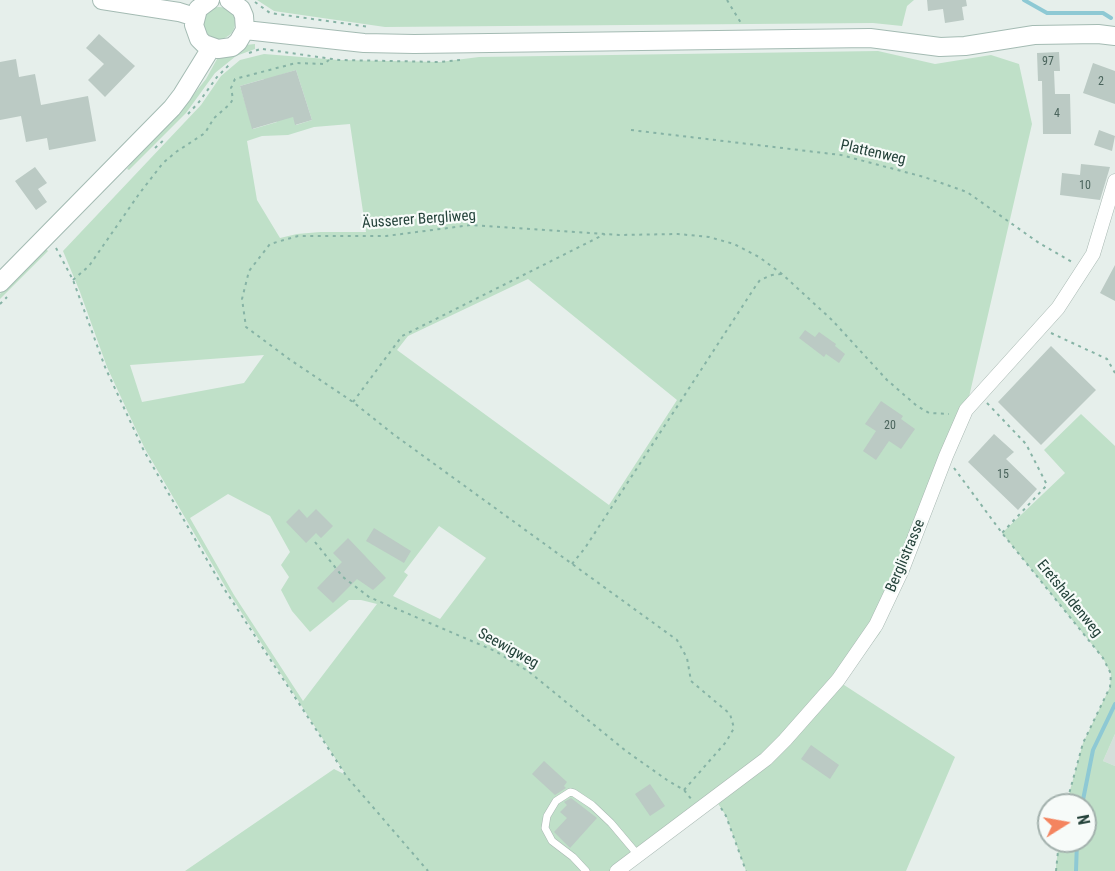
<!DOCTYPE html>
<meta charset="utf-8">
<style>
body{margin:0}
#map{position:relative;width:1115px;height:871px;overflow:hidden;background:#e6efeb;font-family:"Roboto Condensed",sans-serif}
canvas{display:block}
.north{position:absolute;left:1037px;top:793px;width:60px;height:60px;box-sizing:border-box;background:#f7fbf9;border:2px solid #a3b1ad;border-radius:50%;rotate:79deg;font-size:16px;font-weight:700;line-height:24px;text-align:center;color:#24423a}
.north::after{content:'';display:block;margin:auto;width:21px;height:27px;background:#f4845f;clip-path:polygon(50% 0,100% 100%,50% 72%,0 100%)}
</style>
<div id="map">
<canvas width="1115" height="871"></canvas>
<div class="north">N</div>
</div>
<script>
const c = document.querySelector('canvas').getContext('2d');
c.lineJoin = 'round';
function paint(path, color) {
  c.fillStyle = color;
  c.fill(path, 'evenodd');
}
function shape(rows) {
  const path = new Path2D();
  for (const r of rows) {
    if (r.length === 3) {
      path.moveTo(r[0] + r[2], r[1]);
      path.arc(r[0], r[1], r[2], 0, 2 * Math.PI);
      continue;
    }
    path.moveTo(r[0], r[1]);
    for (let i = 2; i < r.length; i += 2) path.lineTo(r[i], r[i + 1]);
  }
  return path;
}
function strokePath(path, color, width, dash) {
  c.strokeStyle = color;
  c.lineWidth = width;
  c.lineCap = dash ? 'butt' : 'round';
  c.setLineDash(dash || []);
  c.stroke(path);
}
function label(font, color, halo, rows, align = 'center') {
  c.font = font + ' "Roboto Condensed",sans-serif';
  c.lineWidth = 4.5;
  c.setLineDash([]);
  c.textBaseline = 'middle';
  c.strokeStyle = halo;
  c.fillStyle = color;
  for (const [text, x, y, turn = 0] of rows) {
    c.save();
    c.translate(x, y);
    c.rotate((+turn || 0) * Math.PI / 180);
    c.textAlign = isNaN(turn) ? turn : align;
    if (halo) c.strokeText(text, 0, 0);
    c.fillText(text, 0, 0);
    c.restore();
  }
}
paint(shape([
 [1115,734,1115,766,1103,761]
]), '#d4dfda');
paint(shape([
 [257,0,914,0,907,6,902,26,873,23,385,27,274,11],
 [219,23,16],
 [255,44,255,49,236,56,215,73,186,113,129,170,127,169,136,156,181,110,206,79,217,59,245,45],
 [878,51,935,64,991,55,1019,64,1032,124,966,410,880,633,841,683,955,757,906,871,746,871,726,816,717,802,618,871,185,871,334,769,346,775,229,593,145,449,107,367,80,292,63,251,201,105,221,76,240,60,264,54,339,60,440,62,479,57],
 [296,70,312,120,296,125,280,75],
 [264,79,277,122,253,129,240,86],
 [350,124,366,232,320,232,297,234,280,238,257,200,247,141,262,136,288,135,314,127],
 [528,279,677,400,609,505,397,350,408,336],
 [264,355,244,383,142,402,130,365],
 [228,494,270,516,290,552,281,565,289,577,281,590,292,611,310,632,349,600,361,600,377,604,303,701,234,595,190,518],
 [439,526,486,558,440,619,393,596,408,575,404,572],
 [45,248,48,251,0,299,0,294],
 [1081,414,1115,446,1115,734,1103,761,1115,766,1115,871,1056,871,1056,866,1059,841,1085,841,1085,805,1066,805,1083,743,1110,687,1111,674,1103,658,1002,533,1065,473,1044,450]
]), '#bfe0c8');
strokePath(shape([
 [1024,0,1047,13,1103,13,1111,18],
 [1082,805,1093,750,1115,704],
 [1076,871,1077,841]
]), '#8ec9d4', 4);
paint(shape([
 [927,0,966,0,967,6,962,7,964,20,945,23,943,9,928,11],
 [99,34,135,66,105,97,88,80,104,64,86,48],
 [1059,52,1060,71,1054,71,1055,94,1070,94,1071,134,1043,134,1042,81,1038,81,1037,53],
 [16,59,19,77,35,74,41,105,88,96,96,141,49,150,47,138,26,142,21,116,0,120,0,62],
 [1093,63,1115,71,1115,104,1083,93],
 [296,70,312,120,295,125,293,117,252,129,240,86],
 [1099,130,1115,136,1112,151,1094,145],
 [1081,164,1110,167,1100,200,1060,195,1062,173,1080,175],
 [35,167,47,183,38,189,47,202,36,210,15,181],
 [1115,265,1115,301,1100,293],
 [805,330,815,337,819,332,836,344,835,346,845,354,839,363,826,354,824,357,799,338],
 [1051,346,1096,390,1041,445,998,402],
 [881,401,903,416,901,419,915,429,901,449,889,441,876,460,863,451,876,431,865,424],
 [994,434,1014,452,1006,459,1037,489,1018,510,968,462],
 [299,509,307,518,316,509,333,526,321,538,316,533,306,543,286,522],
 [374,528,411,551,404,563,366,541],
 [348,538,386,578,373,590,357,579,333,603,317,588,342,562,333,553],
 [811,745,839,765,830,779,801,759],
 [544,761,567,782,564,786,566,788,555,795,532,774],
 [650,784,665,806,650,816,635,794],
 [571,798,597,818,570,848,554,832,567,818,560,812,567,805,564,802]
]), '#bbcac4');
const lane = shape([
 [586,871,573,857,552,841,545,828,547,816,556,801,570,792,574,793,592,805,611,823,638,855]
]);
const street = shape([
 [617,871,766,759,785,740,838,680,876,625,902,570,946,456,966,410,1058,308,1093,254,1115,181]
]);
const secondary = shape([
 [102,0,179,12,195,17],
 [210,0,198,9,194,25,199,39,204,44,218,49,232,47,238,42,245,30,244,16,241,9,229,0],
 [245,30,364,43,414,44,870,38,940,47,965,46,1034,35,1098,34,1115,36],
 [0,283,172,108,182,95,211,48]
]);
strokePath(lane, '#a8b8b2', 8);
strokePath(street, '#a8b8b2', 15);
strokePath(secondary, '#a4bbb3', 20);
strokePath(shape([
 [727,0,741,23],
 [255,2,270,13,370,27],
 [263,49,339,60,440,62,460,60],
 [249,53,263,48],
 [188,114,199,102,217,77,231,63],
 [631,130,841,155,924,177,967,192,1039,243,1072,262],
 [155,148,166,138],
 [56,248,73,280,105,367,144,451,221,584,347,777,428,871],
 [73,280,89,266,139,194,163,163,176,152,205,133,214,118,230,104,233,99,231,88,235,79,296,63,324,64,329,60],
 [0,304,7,297],
 [1051,333,1107,359,1115,373],
 [353,402,402,336,605,234],
 [987,403,1026,444,1047,485,1002,533],
 [954,468,1002,533,1103,658,1111,674,1110,687,1083,743,1066,805],
 [315,542,343,577,369,597,495,651,528,671,626,751,667,780,684,790,692,800],
 [572,564,585,548,755,287,760,280,772,275,782,274],
 [684,790,726,742,734,728,730,714,691,681,687,658,677,640,393,434,353,402,289,359,246,327,242,299,249,271,270,244,298,236,386,236,471,225,619,235,678,234,709,237,734,244,759,257,782,274,832,320,887,380,917,406,929,413,949,414],
 [721,808,726,816,746,871],
 [1066,841,1083,843],
 [1056,871,1059,841]
]), '#86b3a5', 2, [3, 4.5]);
strokePath(lane, '#fff', 7);
strokePath(street, '#fff', 14);
strokePath(secondary, '#fff', 18);
label('12px', '#4a645c', null, [
 ["97",1048,62],
 ["2",1101,82],
 ["4",1057,114],
 ["10",1085,186],
 ["20",890,426],
 ["15",1003,475]
]);
label('15px', '#24423a', '#f7fbf9', [
 ["Plattenweg",873,153,13],
 ["Äusserer Bergliweg",419,220,-4],
 ["Berglistrasse",906,556,-67],
 ["Eretshaldenweg",1069,599,51],
 ["Seewigweg",508,649,29]
]);
</script>
